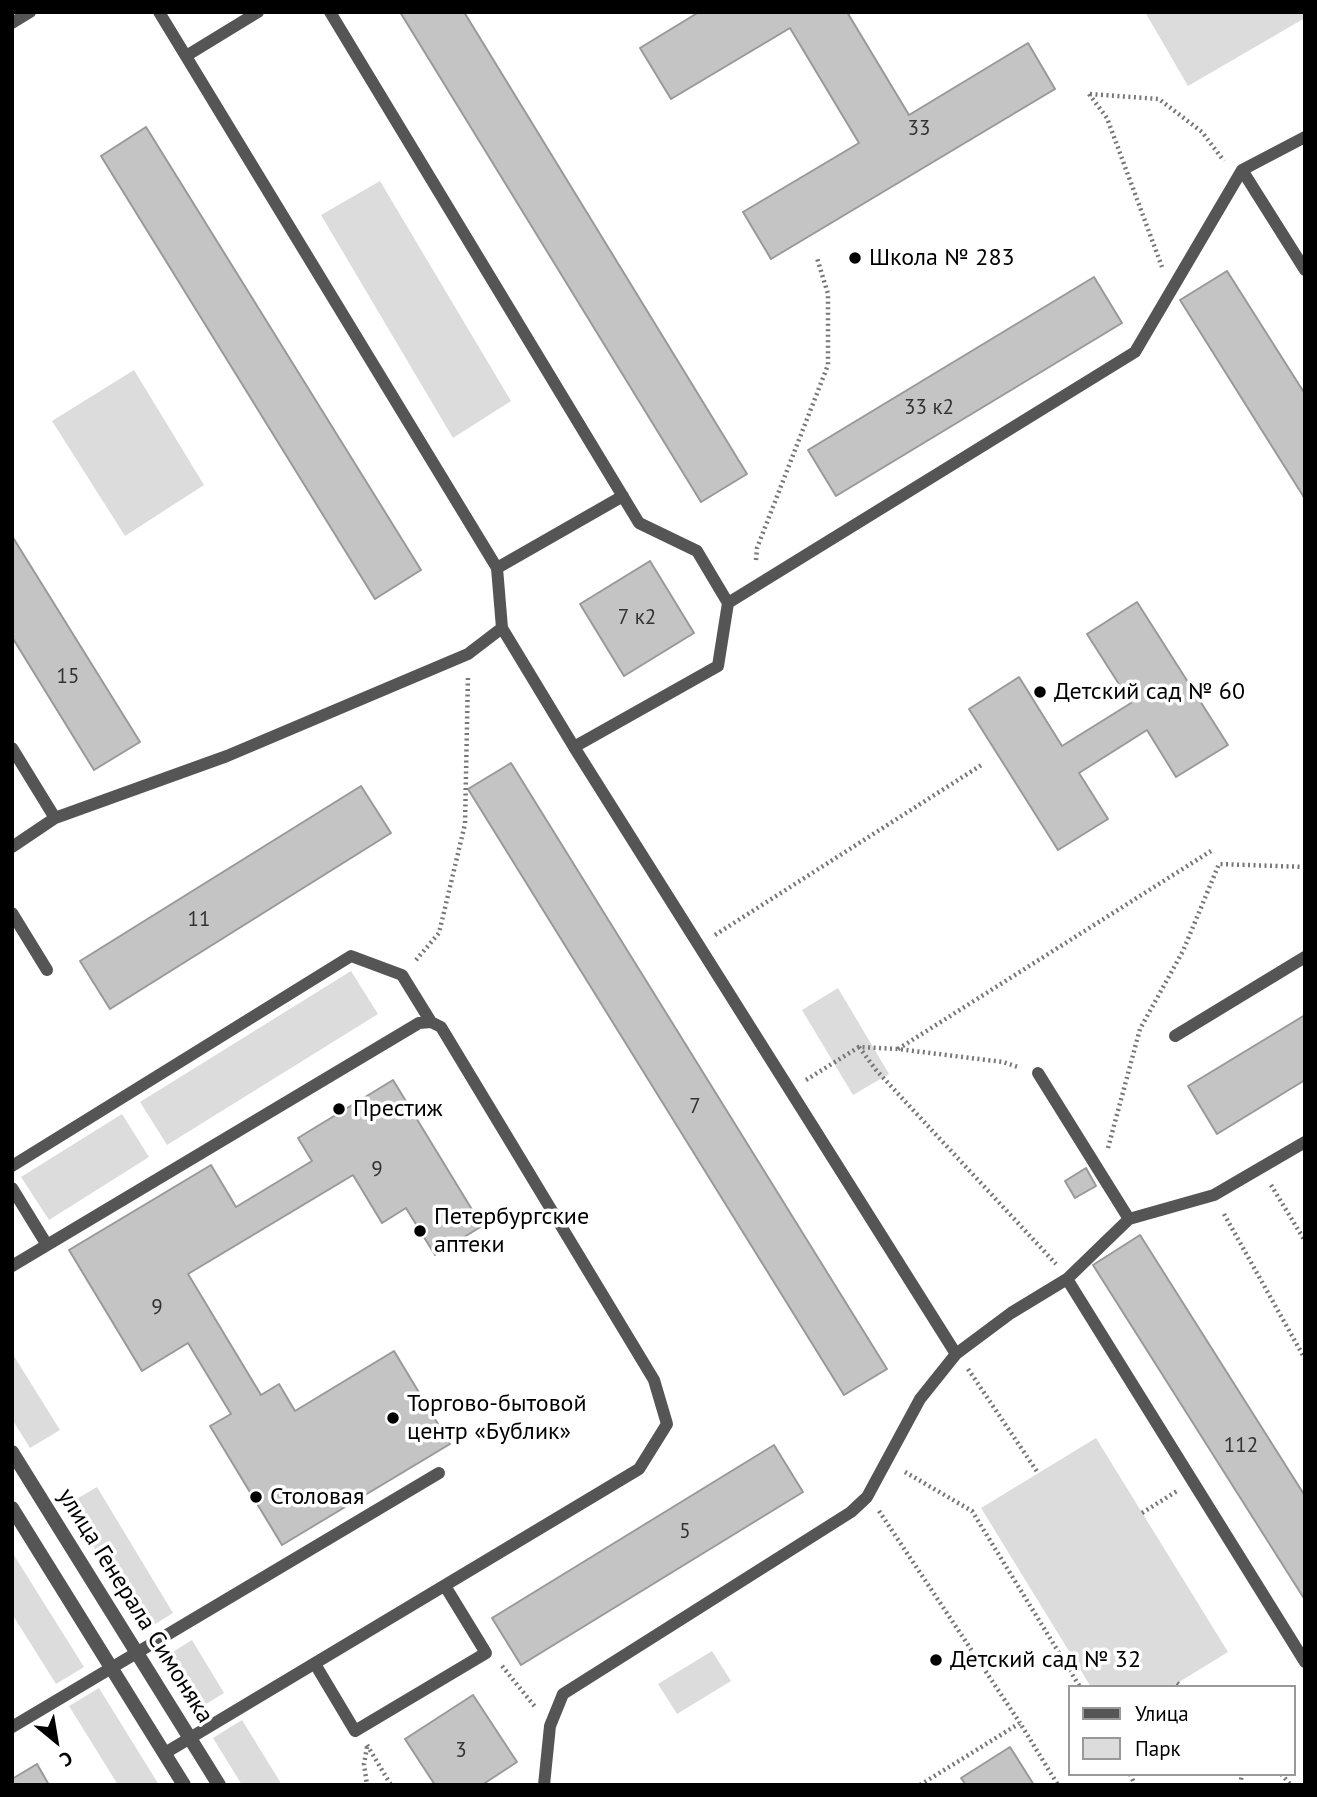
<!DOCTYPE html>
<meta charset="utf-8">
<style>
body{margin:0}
#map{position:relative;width:1317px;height:1797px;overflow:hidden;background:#fff;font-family:"PT Sans",sans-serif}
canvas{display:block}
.frame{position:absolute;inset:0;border:14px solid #000;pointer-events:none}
.legend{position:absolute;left:1068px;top:1685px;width:228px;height:91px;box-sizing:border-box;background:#fff;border:2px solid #999;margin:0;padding:9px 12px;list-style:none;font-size:21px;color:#000}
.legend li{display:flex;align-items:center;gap:14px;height:35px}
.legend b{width:35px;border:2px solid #999}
.north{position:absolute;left:21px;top:1706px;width:70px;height:70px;-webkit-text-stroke:5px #fff;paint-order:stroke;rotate:150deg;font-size:19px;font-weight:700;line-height:28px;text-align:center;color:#000}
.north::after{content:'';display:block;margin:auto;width:24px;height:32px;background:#000;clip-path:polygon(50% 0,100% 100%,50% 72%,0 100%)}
</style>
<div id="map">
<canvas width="1317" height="1797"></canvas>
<div class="frame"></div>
<ul class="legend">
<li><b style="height:9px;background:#555"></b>Улица</li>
<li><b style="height:19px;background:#dcdcdc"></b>Парк</li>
</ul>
<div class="north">С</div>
</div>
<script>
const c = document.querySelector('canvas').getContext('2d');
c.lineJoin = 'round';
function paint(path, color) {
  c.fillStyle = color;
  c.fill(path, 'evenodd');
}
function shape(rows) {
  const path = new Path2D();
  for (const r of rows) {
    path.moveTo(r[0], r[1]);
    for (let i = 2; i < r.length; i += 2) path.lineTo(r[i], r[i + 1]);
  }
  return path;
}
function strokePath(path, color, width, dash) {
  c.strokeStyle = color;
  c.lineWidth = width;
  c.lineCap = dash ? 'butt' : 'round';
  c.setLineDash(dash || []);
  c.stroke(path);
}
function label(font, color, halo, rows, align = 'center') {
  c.font = font + ' "PT Sans",sans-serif';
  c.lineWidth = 7;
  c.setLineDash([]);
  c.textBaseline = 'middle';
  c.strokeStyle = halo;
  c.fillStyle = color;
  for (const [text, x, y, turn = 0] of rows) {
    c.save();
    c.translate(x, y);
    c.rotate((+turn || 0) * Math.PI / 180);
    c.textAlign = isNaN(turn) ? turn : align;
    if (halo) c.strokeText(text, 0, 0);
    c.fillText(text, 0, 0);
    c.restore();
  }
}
paint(shape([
 [1145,12,1305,12,1305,18,1188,86],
 [380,181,511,401,453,438,321,215],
 [134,370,204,485,125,536,52,421],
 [351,971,378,1014,167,1145,140,1102],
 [838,988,889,1074,853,1095,802,1010],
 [122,1114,149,1157,49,1220,21,1177],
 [12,1353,60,1430,30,1448,12,1419],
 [1096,1438,1228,1652,1171,1687,1091,1687,981,1508],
 [97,1487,173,1613,144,1631,68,1504],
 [12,1552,84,1667,56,1684,12,1614],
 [192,1640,224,1693,198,1709,165,1657],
 [712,1651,731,1681,677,1714,658,1684],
 [99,1688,159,1785,118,1785,69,1706],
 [242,1720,282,1785,242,1785,213,1738]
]), '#dcdcdc');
const building = shape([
 [400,12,464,12,747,474,701,502,400,12],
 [699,12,847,12,909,115,1028,43,1055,89,771,259,743,212,859,143,790,28,671,99,640,48,699,12],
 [146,127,421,570,375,599,101,156,146,127],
 [1227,271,1305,394,1305,499,1180,300,1227,271],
 [1094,277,1122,323,836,496,808,450,1094,277],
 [12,536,140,742,94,770,12,637,12,536],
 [650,561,694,633,624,676,580,604,650,561],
 [1137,602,1228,745,1176,777,1147,730,1079,773,1108,819,1058,850,969,709,1019,677,1062,746,1131,703,1087,634,1137,602],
 [511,763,887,1369,844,1395,468,789,511,763],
 [361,786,391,833,110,1009,80,961,361,786],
 [1305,1015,1305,1080,1217,1134,1188,1086,1305,1015],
 [393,1080,482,1226,435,1255,406,1208,382,1223,353,1175,188,1274,261,1395,279,1384,295,1411,394,1351,450,1444,282,1545,210,1426,231,1414,188,1343,142,1371,69,1250,211,1165,236,1207,312,1161,298,1138,393,1080],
 [1086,1168,1096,1186,1075,1198,1065,1181,1086,1168],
 [1140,1235,1305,1496,1305,1600,1093,1265,1140,1235],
 [774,1445,803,1492,521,1665,492,1618,774,1445],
 [473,1695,517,1762,482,1785,435,1785,405,1739,473,1695],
 [1010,1747,1034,1785,966,1785,961,1778,1010,1747],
 [37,1764,49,1785,12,1785,12,1779,37,1764]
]);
paint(building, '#c4c4c4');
strokePath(building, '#999', 2);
strokePath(shape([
 [1089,94,1107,118,1162,267],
 [1090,94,1159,99,1202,132,1224,161],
 [756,560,757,548,828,365,828,294,817,258],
 [715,935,983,764],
 [416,960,439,933,465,824,468,676],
 [859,1047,876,1070,1056,1264],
 [898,1049,1211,851],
 [806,1080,859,1047,898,1049,1003,1062,1018,1067],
 [1108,1148,1140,1029,1183,951,1219,864,1305,867],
 [1271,1185,1305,1241],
 [1224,1214,1305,1359],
 [968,1369,1038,1473],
 [905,1472,972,1511,1080,1687],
 [879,1511,1020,1723],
 [1142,1513,1177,1491],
 [502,1666,536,1708],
 [1177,1683,1182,1687],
 [367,1745,391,1785],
 [367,1747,364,1764,367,1785],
 [1130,1774,1135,1785],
 [1281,1774,1291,1785],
 [920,1785,1020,1723,1058,1785],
 [1240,1785,1242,1774]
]), '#777', 4.5, [2, 3.5]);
strokePath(shape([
 [159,12,497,568,502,628,574,747],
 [330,12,639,523,697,551,728,603,1135,352,1242,170,1305,137],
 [12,23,30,12],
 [186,56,258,12],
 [1242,170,1305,270],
 [497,568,623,496],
 [12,748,55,818,227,756,468,654,502,628],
 [12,847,55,818],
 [12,913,47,970],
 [1175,1036,1305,957],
 [1038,1073,1129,1219],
 [1305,1142,1214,1195,1129,1219,1067,1279,1305,1662],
 [12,1166,351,956,402,975,431,1022],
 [12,1188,47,1245],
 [12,1266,419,1023,431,1022,441,1027,654,1380,667,1424,639,1469,165,1753],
 [956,1354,1011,1313,1067,1279],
 [315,1664,355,1731,486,1653,445,1586],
 [12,1727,439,1473],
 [544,1785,550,1726,563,1694,851,1512,867,1497,920,1399,956,1354,574,747,718,666,728,603]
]), '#555', 12);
strokePath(shape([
 [12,1452,219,1785],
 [12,1508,184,1785]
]), '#555', 14);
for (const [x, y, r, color] of [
 [855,258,7,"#000"],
 [1040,692,7,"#000"],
 [339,1109,7,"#000"],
 [420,1231,7,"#000"],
 [393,1418,7,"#000"],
 [256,1497,7,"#000"],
 [936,1660,7,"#000"]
]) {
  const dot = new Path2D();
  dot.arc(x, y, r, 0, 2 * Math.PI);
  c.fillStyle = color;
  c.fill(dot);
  strokePath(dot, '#fff', 2.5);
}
label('21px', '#313131', null, [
 ["33",919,129],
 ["33 к2",929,408],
 ["7 к2",637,618],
 ["15",68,677],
 ["11",199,920],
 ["7",695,1107],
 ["9",377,1170],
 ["9",157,1308],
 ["112",1241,1446],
 ["5",685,1532],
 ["3",461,1751]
]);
label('24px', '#000', '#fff', [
 ["Школа № 283",869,258],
 ["Детский сад № 60",1054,692],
 ["Престиж",353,1109],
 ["Петербургские",434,1217],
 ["аптеки",434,1245],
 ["Торгово-бытовой",407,1404],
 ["центр «Бублик»",407,1432],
 ["Столовая",270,1497],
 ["Детский сад № 32",950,1660]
], 'left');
label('24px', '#000', '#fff', [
 ["улица Генерала Симоняка",135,1606,58]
]);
</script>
